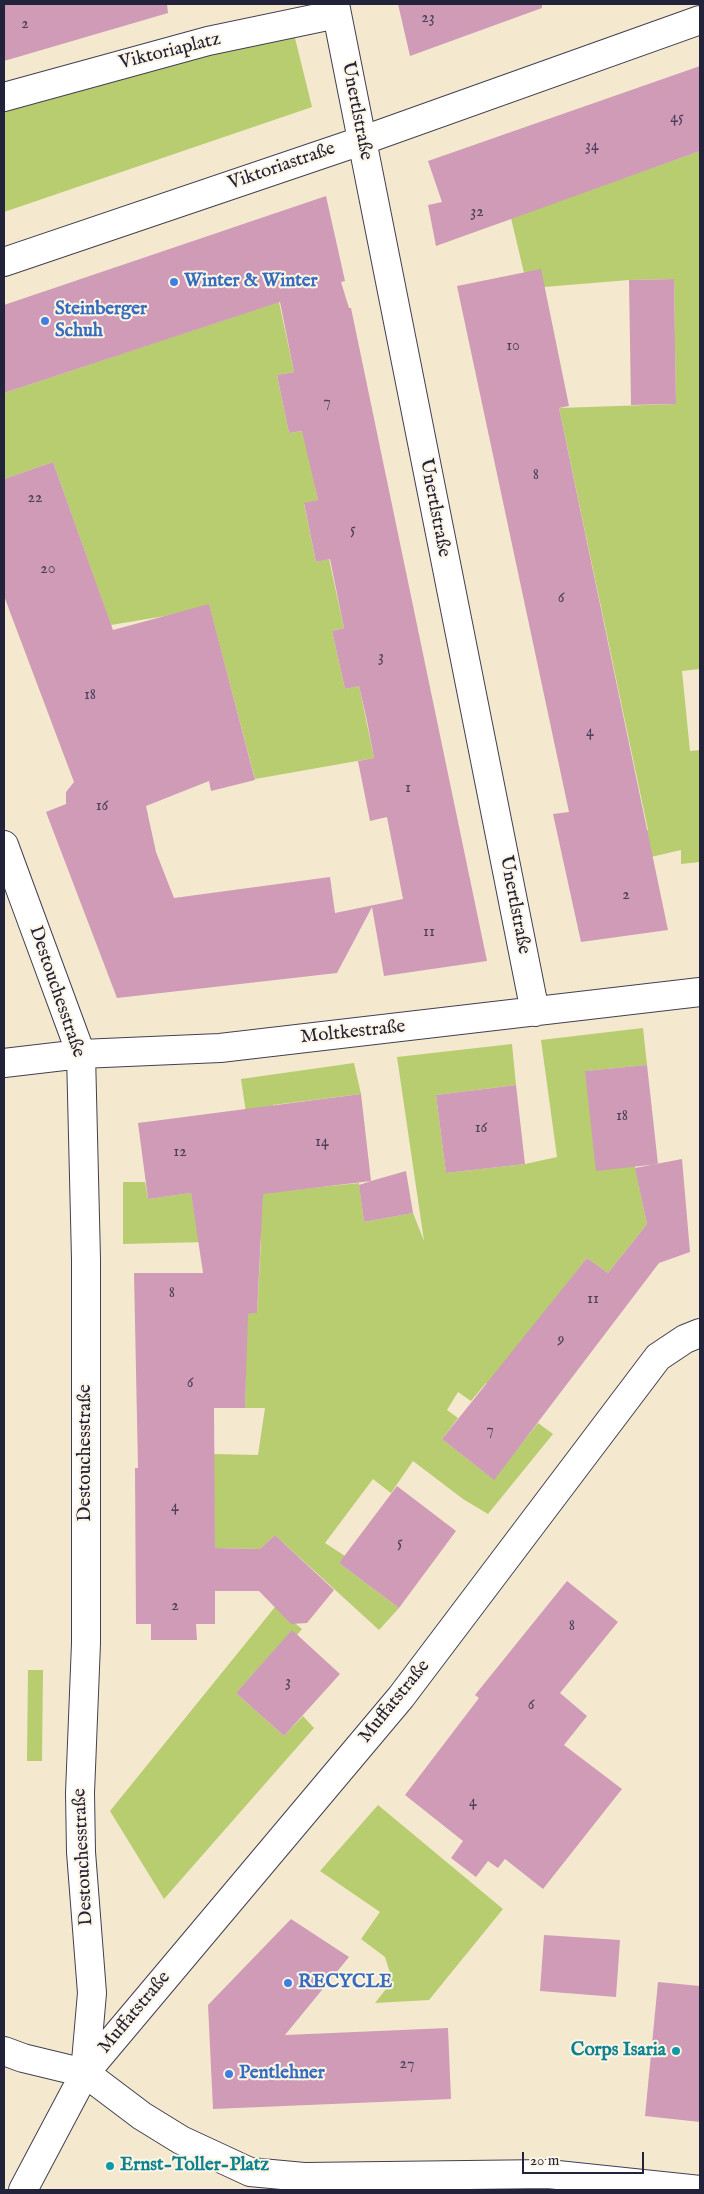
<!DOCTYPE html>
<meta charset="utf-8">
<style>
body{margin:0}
#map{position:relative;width:704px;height:2194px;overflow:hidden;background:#f4e9cf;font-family:"IM FELL English",serif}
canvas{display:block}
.frame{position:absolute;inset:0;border:5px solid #22223b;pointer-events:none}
.scale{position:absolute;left:522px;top:2152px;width:122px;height:22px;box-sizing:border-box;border:2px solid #22223b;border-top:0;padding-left:6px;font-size:15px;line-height:18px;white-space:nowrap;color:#22223b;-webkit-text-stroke:4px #fcf5e5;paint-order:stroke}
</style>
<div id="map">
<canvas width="704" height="2194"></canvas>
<div class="frame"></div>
<div class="scale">20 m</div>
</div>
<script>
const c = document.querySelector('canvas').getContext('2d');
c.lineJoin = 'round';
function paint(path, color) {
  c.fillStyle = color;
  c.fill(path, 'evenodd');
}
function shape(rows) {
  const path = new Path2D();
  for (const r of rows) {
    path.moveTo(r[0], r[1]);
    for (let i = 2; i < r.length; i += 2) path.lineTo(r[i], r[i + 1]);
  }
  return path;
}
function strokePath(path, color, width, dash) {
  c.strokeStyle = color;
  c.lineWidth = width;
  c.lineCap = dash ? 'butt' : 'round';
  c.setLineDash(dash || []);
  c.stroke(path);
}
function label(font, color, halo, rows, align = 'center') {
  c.font = font + ' "IM FELL English",serif';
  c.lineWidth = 4;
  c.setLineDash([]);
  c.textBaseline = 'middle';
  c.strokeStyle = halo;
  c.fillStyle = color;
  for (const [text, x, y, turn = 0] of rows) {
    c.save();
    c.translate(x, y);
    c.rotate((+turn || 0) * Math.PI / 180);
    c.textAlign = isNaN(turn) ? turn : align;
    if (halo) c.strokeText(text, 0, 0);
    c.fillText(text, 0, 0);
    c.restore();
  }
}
paint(shape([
 [294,34,312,107,4,212,4,111,149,67],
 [700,151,700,669,682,671,690,751,700,750,700,862,681,864,681,850,638,860,632,834,648,830,559,408,676,404,674,279,629,280,544,287,524,273,511,218],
 [279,302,294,372,277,375,289,433,303,431,318,500,304,504,316,562,329,559,344,628,332,631,345,689,359,686,374,758,255,779,209,605,165,616,111,625,53,462,4,479,4,393],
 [643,1028,647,1065,586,1071,635,1166,647,1224,608,1273,587,1258,551,1304,494,1389,486,1383,471,1401,458,1392,447,1410,458,1418,442,1439,493,1479,538,1423,553,1434,488,1514,463,1499,413,1461,391,1493,373,1479,325,1543,345,1556,339,1563,399,1608,379,1630,275,1535,260,1549,215,1548,213,1454,258,1455,265,1408,245,1408,246,1361,210,1316,257,1313,261,1241,257,1187,241,1079,354,1063,361,1094,273,1105,283,1191,359,1183,364,1222,413,1213,424,1241,397,1057,512,1044,516,1085,436,1095,446,1173,525,1164,557,1157,541,1040],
 [123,1182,145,1182,148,1199,191,1193,197,1230,206,1242,123,1244],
 [275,1607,302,1629,297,1635,292,1631,236,1693,284,1736,303,1716,314,1728,164,1899,110,1811],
 [28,1670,43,1670,42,1761,27,1761],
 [378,1805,503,1909,429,2000,375,2003,386,1989,390,1973,385,1957,361,1939,380,1912,320,1871]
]), '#b8cc70');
paint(shape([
 [4,4,167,4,168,13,4,61],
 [398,4,542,4,542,8,410,56],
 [700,66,700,151,436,246,428,205,442,202,428,161],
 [326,196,345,281,341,282,349,308,351,308,487,961,384,976,372,907,337,973,117,998,46,812,66,804,66,792,74,782,4,596,4,479,53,462,113,630,209,604,255,780,211,791,209,781,146,806,156,852,174,898,330,877,335,913,403,899,387,817,370,821,358,761,374,758,367,721,359,686,345,689,332,631,344,628,330,559,316,562,304,503,318,500,302,431,289,433,277,375,294,372,280,302,4,393,4,305],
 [541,269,569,406,559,408,668,930,581,942,553,814,569,812,457,286],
 [674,279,676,404,631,405,629,280],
 [647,1065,658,1164,596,1171,585,1071],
 [516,1085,525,1164,446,1173,436,1095],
 [361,1094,371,1181,406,1171,413,1213,364,1222,359,1185,371,1181,263,1194,257,1313,248,1314,245,1408,214,1408,215,1548,260,1549,275,1535,334,1590,307,1623,291,1624,259,1591,215,1591,215,1624,196,1624,197,1640,151,1640,151,1624,136,1624,135,1468,138,1468,134,1273,203,1273,191,1193,148,1199,138,1123],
 [682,1159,690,1252,659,1263,494,1480,442,1439,587,1258,608,1273,647,1224,635,1168],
 [397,1486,456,1531,399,1608,339,1563],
 [567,1581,618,1622,560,1693,587,1716,564,1745,622,1789,543,1889,505,1859,498,1868,488,1861,476,1877,451,1858,463,1841,405,1795,479,1698,475,1695],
 [292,1630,340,1674,284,1736,236,1693],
 [291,1919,349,1957,285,2035,448,2028,451,2099,213,2109,208,2005],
 [544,1935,620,1940,616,1997,540,1991],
 [658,1982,700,1986,700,2122,645,2116]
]), '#cf9bb7');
const minor = shape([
 [335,4,535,1012],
 [4,97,208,41,337,14],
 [4,262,361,141,700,20],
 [4,845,81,1054,86,1259,86,1643,80,1793,81,1852,92,1993,85,2073],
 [4,1063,81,1054,220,1048,700,992],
 [4,2051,23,2058,85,2073,142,2116,181,2140,250,2172,304,2177,548,2174,700,2190],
 [23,2190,85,2073,401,1697,658,1357,685,1339,700,1333]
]);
strokePath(minor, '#424051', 30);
strokePath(minor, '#fff', 28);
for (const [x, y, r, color] of [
 [174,282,5,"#3f7fe0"],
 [45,321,5,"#3f7fe0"],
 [288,1983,5,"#3f7fe0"],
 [676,2051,5,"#0f9aa8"],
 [229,2074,5,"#3f7fe0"],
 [110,2166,5,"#0f9aa8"]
]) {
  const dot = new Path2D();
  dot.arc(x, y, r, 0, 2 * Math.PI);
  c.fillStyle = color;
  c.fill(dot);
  strokePath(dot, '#fcf5e5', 2);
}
label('16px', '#4d405a', null, [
 ["23",428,19],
 ["2",25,25],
 ["45",677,119],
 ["34",592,147],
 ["32",477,213],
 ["10",513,347],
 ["7",327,403],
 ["8",536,476],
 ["22",35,499],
 ["5",353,531],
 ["20",48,570],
 ["6",561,599],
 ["3",381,658],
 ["18",90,696],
 ["4",590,733],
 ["1",408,789],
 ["16",102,807],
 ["2",626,896],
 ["11",429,933],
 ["18",622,1117],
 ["16",481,1129],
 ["14",322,1143],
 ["12",180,1153],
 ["8",172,1294],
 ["11",593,1300],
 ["9",561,1341],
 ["6",190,1384],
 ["7",490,1431],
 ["4",175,1508],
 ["5",400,1544],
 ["2",175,1607],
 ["8",572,1627],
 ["3",288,1683],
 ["6",531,1706],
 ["4",473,1803],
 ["27",407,2065]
]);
label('19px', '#22223b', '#fcf5e5', [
 ["Viktoriaplatz",170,52,-14],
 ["Unertlstraße",356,111,79],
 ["Viktoriastraße",282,167,-19],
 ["Unertlstraße",434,508,79],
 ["Unertlstraße",514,905,79],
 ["Destouchesstraße",56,992,71],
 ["Moltkestraße",353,1033,-6],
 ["Destouchesstraße",86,1453,-90],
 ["Muffatstraße",395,1702,-51],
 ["Destouchesstraße",84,1857,-93],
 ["Muffatstraße",135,2013,-50]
]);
label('bold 19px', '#366cbe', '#fcf5e5', [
 ["Winter & Winter",184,282],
 ["Steinberger",55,310],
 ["Schuh",55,332],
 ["RECYCLE",298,1983],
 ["Pentlehner",239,2074]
], 'left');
label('bold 19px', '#0d838f', '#fcf5e5', [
 ["Corps Isaria",666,2051],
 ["Ernst-Toller-Platz",120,2166,"left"]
], 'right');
</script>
